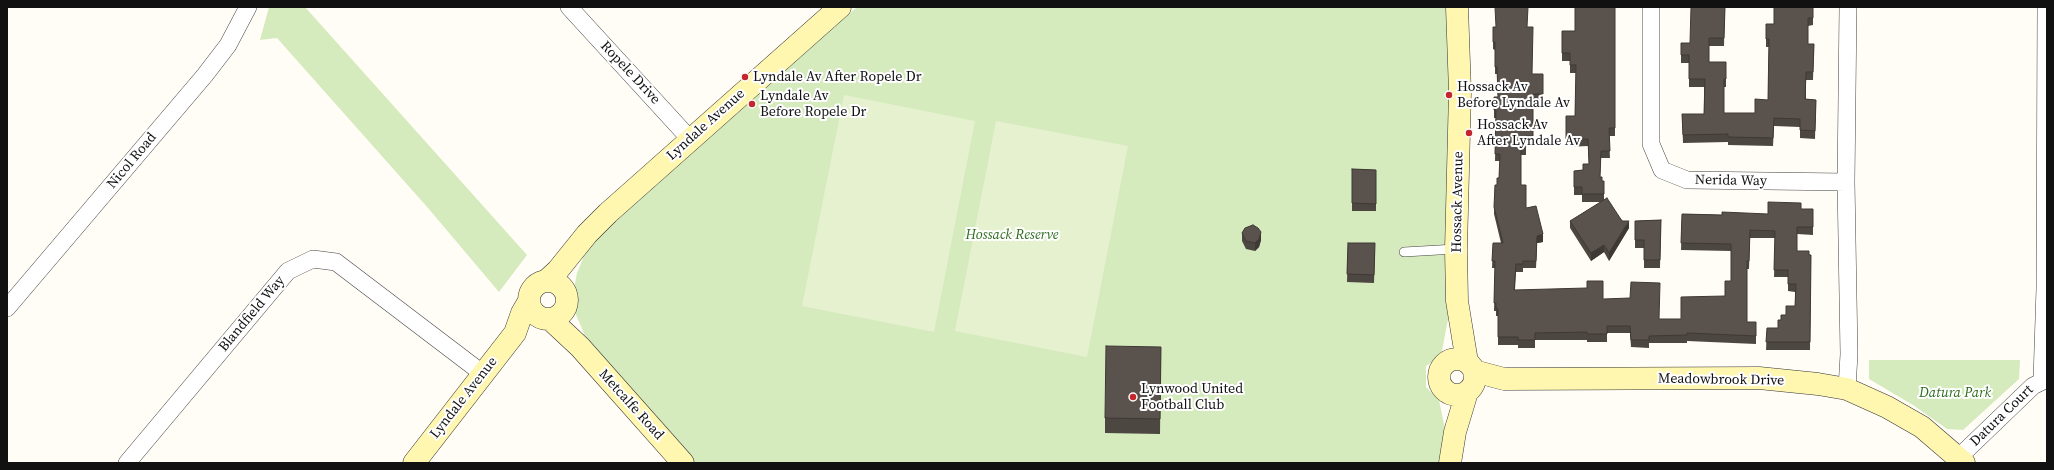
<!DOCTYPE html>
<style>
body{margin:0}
#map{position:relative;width:2054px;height:470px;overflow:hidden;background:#fffdf5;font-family:"Source Serif 4",serif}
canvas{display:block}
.frame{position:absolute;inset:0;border:8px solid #111;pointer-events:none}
</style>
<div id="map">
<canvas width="2054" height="470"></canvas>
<div class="frame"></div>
</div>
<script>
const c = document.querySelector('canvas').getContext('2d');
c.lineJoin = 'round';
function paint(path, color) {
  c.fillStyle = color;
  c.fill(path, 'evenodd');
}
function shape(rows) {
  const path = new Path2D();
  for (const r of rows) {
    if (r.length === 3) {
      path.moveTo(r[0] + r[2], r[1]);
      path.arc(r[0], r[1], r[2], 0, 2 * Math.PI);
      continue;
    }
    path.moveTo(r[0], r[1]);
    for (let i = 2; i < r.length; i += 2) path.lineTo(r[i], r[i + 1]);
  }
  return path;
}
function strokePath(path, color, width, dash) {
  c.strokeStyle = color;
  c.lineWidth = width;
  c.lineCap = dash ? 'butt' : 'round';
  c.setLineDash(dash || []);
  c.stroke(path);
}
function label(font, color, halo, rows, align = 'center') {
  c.font = font + ' "Source Serif 4",serif';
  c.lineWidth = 4;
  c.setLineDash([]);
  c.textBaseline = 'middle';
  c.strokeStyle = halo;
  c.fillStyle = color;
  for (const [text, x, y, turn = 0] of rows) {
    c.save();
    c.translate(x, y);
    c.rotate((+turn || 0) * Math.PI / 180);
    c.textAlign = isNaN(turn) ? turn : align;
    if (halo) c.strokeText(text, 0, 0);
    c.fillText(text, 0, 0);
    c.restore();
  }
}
paint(shape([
 [269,7,305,7,527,255,499,292,428,208,277,38,260,40],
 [857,7,1448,7,1451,203,1449,314,1441,356,1426,366,1426,387,1439,400,1445,429,1440,463,692,463,600,358,585,336,574,310,573,294,577,273,584,256,598,234],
 [1869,360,2020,360,2019,379,1963,430,1947,429,1913,405,1869,379]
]), '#d5ebbd');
paint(shape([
 [844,95,975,121,934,332,802,306],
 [996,121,1128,146,1087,357,955,331]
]), '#e6f2cf');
const lane = shape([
 [1404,252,1456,249]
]);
const street = shape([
 [569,7,690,139],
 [1651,7,1651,144,1662,170,1687,180,1846,182],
 [7,308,205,75,228,45,248,7],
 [2042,379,2045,288,2046,7],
 [1847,389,1849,354,1846,182,1848,7],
 [1959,457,2033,386,2047,379],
 [127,463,288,271,313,259,336,262,482,373]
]);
const secondary = shape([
 [1457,7,1460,92,1456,249,1457,301,1467,362],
 [546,281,558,270,587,234,608,213,840,7],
 [548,300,19],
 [550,319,580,347,683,463],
 [1457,377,18],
 [1474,371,1504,379,1759,378,1818,384,1847,389,1887,407,1922,427,1964,463],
 [414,463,515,333,522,313,529,301],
 [1450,463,1455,432,1467,392]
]);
strokePath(lane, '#444', 10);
strokePath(street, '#444', 18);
strokePath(secondary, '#333', 23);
strokePath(lane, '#fff', 9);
strokePath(street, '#fff', 17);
strokePath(secondary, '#fff6b0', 22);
paint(shape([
 [1615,7,1615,136,1609,136,1610,158,1601,158,1600,177,1602,181,1604,181,1604,200,1629,228,1609,261,1604,252,1591,261,1570,228,1570,221,1601,202,1582,202,1582,195,1574,195,1574,171,1583,170,1589,164,1588,146,1566,147,1566,116,1575,116,1576,73,1570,73,1570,61,1562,61,1562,31,1575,31],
 [1725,7,1724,46,1709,46,1709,62,1726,62,1726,87,1724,87,1724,113,1755,113,1768,100,1769,47,1766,47,1766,24,1774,24,1813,7,1813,25,1808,26,1808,44,1814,44,1813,80,1806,80,1806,99,1816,100,1815,139,1800,138,1800,127,1774,126,1773,146,1728,145,1728,142,1683,143,1682,114,1704,114,1704,87,1689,87,1689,63,1681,63,1681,43,1690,43],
 [1493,27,1527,27,1532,74,1543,74,1543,102,1533,102,1533,143,1526,143,1526,155,1521,155,1521,185,1526,208,1543,242,1537,243,1536,268,1523,268,1523,272,1516,272,1515,290,1603,299,1659,319,1681,319,1725,296,1731,281,1731,251,1681,250,1682,214,1722,215,1768,214,1801,209,1813,209,1813,235,1797,234,1797,251,1811,255,1810,350,1766,350,1767,328,1778,328,1781,320,1795,306,1795,292,1788,291,1788,277,1774,277,1775,238,1750,238,1749,269,1747,269,1747,322,1756,322,1756,344,1687,341,1687,343,1649,343,1649,348,1631,347,1630,333,1607,333,1607,342,1587,342,1587,340,1535,340,1535,348,1518,348,1518,345,1498,345,1498,316,1496,316,1496,311,1494,311,1495,268,1492,268,1493,243,1501,243,1494,214,1495,185,1497,185,1499,178,1500,161,1495,161,1496,118,1494,118,1494,110,1498,97,1497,74,1495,74,1495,50,1493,49],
 [1352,169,1376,170,1376,211,1352,211],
 [1661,220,1660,268,1644,268,1644,248,1635,248,1635,221],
 [1242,233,1261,240,1259,247,1255,251,1246,249,1242,241],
 [1348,243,1375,251,1374,283,1347,282],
 [1161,347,1160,434,1105,433,1105,418]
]), '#4d4742');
paint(shape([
 [1629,221,1629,228,1609,261,1609,253],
 [1261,232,1261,240,1259,247,1255,251,1255,243],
 [1543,234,1543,242,1537,243,1536,268,1537,236],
 [1604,245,1604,252,1591,261,1591,253]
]), '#3f3936');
const building = shape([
 [1495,7,1528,7,1527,27,1533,27,1532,74,1543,74,1543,94,1533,94,1533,136,1526,136,1526,147,1521,147,1521,185,1526,185,1526,208,1536,206,1543,234,1537,236,1536,261,1523,261,1523,264,1516,264,1514,290,1587,288,1587,281,1603,281,1603,299,1630,298,1631,282,1660,283,1659,319,1681,319,1681,297,1725,296,1725,281,1731,281,1731,244,1681,243,1682,214,1722,215,1722,212,1768,214,1768,202,1801,203,1801,209,1813,209,1813,227,1797,227,1797,251,1809,251,1809,255,1811,255,1810,342,1766,342,1767,328,1778,328,1778,320,1781,320,1781,315,1786,315,1786,306,1795,306,1796,284,1788,284,1788,270,1774,270,1775,231,1750,230,1749,261,1747,261,1747,322,1756,322,1756,336,1687,333,1687,335,1649,336,1649,340,1631,340,1630,326,1607,326,1607,334,1587,334,1587,332,1535,333,1535,340,1518,340,1518,337,1498,337,1498,309,1496,309,1496,303,1494,303,1495,261,1492,261,1493,243,1503,243,1494,207,1495,185,1497,185,1497,178,1499,178,1500,154,1495,154,1496,110,1494,110,1494,97,1498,97,1497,67,1495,67,1495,42,1493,42,1493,27,1496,27,1495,7],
 [1575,7,1615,7,1615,128,1609,128,1610,151,1601,151,1600,177,1602,177,1602,181,1604,181,1604,194,1582,194,1582,187,1574,187,1574,171,1583,170,1583,164,1589,164,1588,139,1566,139,1566,116,1575,116,1576,65,1570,65,1570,53,1562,53,1562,31,1575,31,1575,7],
 [1691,7,1725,7,1724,38,1709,38,1709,62,1726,62,1726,79,1724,79,1724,113,1755,113,1755,99,1768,100,1769,39,1766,39,1766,24,1774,24,1774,7,1813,7,1813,18,1808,18,1808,44,1814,44,1813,72,1806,72,1805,99,1816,100,1815,131,1800,130,1800,119,1774,118,1773,138,1728,137,1728,134,1683,135,1682,114,1704,114,1705,79,1689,79,1689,55,1681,55,1681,43,1690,43,1691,7],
 [1352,169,1376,170,1376,204,1352,203,1352,169],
 [1607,198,1622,221,1629,221,1609,253,1604,245,1591,253,1570,221,1607,198],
 [1661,220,1660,260,1644,260,1644,240,1635,240,1635,221,1661,220],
 [1253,225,1258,228,1261,232,1259,239,1255,243,1246,241,1242,233,1245,228,1253,225],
 [1348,243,1375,243,1374,275,1347,274,1348,243],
 [1106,346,1161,347,1160,419,1105,418,1106,346]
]);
paint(building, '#5a524d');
strokePath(building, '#3f3936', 1);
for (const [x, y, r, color] of [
 [745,77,4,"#c4262e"],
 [1449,95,4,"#c4262e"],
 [752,104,4,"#c4262e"],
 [1469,133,4,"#c4262e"],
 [1133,397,4,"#c4262e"]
]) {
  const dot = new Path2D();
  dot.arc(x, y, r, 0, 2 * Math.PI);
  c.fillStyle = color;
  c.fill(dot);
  strokePath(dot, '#fff', 1.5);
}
label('14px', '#111', '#fff', [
 ["Ropele Drive",630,73,47],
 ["Lyndale Avenue",706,125,-42],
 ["Nicol Road",132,161,-50],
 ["Nerida Way",1731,181,1],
 ["Hossack Avenue",1458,202,-89],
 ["Blandfield Way",252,314,-50],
 ["Meadowbrook Drive",1721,380,1],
 ["Lyndale Avenue",464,398,-52],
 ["Metcalfe Road",631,405,48],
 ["Datura Court",2002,416,-44]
]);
label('14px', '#111', '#fff', [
 ["Lyndale Av After Ropele Dr",753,77],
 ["Hossack Av",1457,87],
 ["Before Lyndale Av",1457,103],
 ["Lyndale Av",760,96],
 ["Before Ropele Dr",760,112],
 ["Hossack Av",1477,125],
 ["After Lyndale Av",1477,141],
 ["Lynwood United",1141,389],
 ["Football Club",1141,405]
], 'left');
label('italic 14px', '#2f6b1f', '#fff', [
 ["Hossack Reserve",1012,235],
 ["Datura Park",1955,393]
]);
</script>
